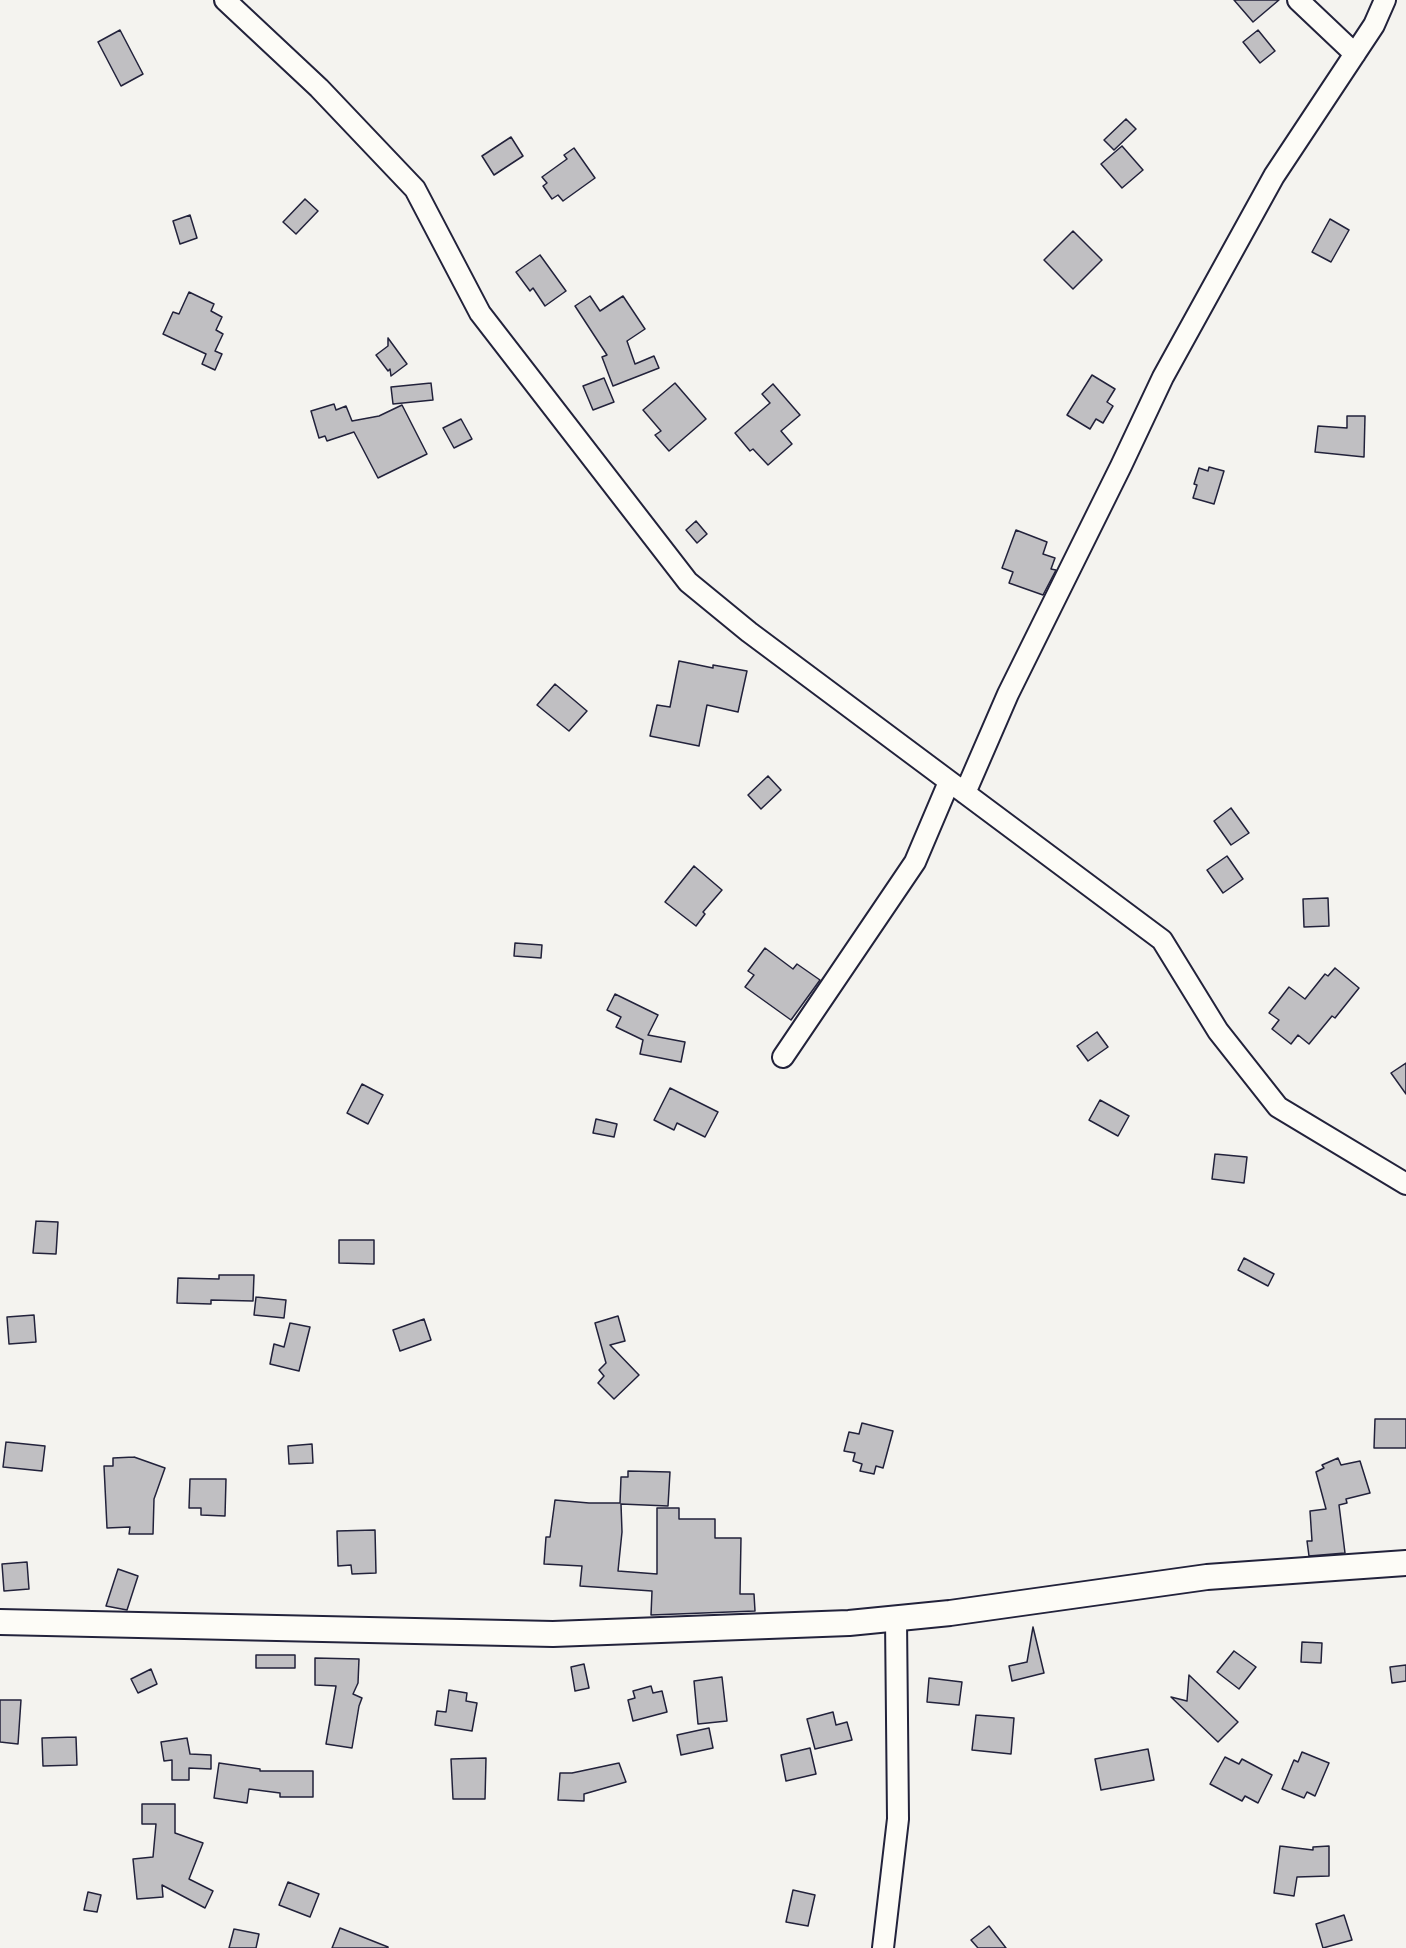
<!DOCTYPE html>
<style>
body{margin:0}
canvas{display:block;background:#f4f3ef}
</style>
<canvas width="1406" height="1948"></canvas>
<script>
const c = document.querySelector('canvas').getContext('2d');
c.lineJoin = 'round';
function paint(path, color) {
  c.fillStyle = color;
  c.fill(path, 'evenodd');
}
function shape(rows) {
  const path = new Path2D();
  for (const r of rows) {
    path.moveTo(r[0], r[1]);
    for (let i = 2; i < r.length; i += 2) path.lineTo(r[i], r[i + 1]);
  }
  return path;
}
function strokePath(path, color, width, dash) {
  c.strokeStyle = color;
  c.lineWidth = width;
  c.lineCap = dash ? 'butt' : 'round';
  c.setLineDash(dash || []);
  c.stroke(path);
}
const building = shape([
 [1234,0,1279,0,1253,22,1234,0],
 [120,30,143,74,121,86,98,42,120,30],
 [1258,30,1275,51,1260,63,1243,42,1258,30],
 [1126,119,1136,129,1114,150,1104,140,1126,119],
 [511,137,523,156,494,175,482,156,511,137],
 [1122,146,1143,170,1122,188,1101,164,1122,146],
 [574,148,595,178,563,201,558,195,552,199,543,186,547,183,542,177,567,159,564,155,574,148],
 [305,199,318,211,296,234,283,222,305,199],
 [190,215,197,238,180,244,173,221,190,215],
 [1330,219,1349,230,1331,262,1312,252,1330,219],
 [1073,231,1102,260,1073,289,1044,260,1073,231],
 [540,255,566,291,545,306,533,288,530,291,516,272,540,255],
 [189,292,214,304,211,311,222,317,216,330,223,334,215,351,222,354,215,370,202,364,206,354,163,334,173,312,179,314,189,292],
 [590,296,600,311,623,296,645,329,627,341,635,364,654,356,659,368,613,386,602,357,607,355,575,306,590,296],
 [388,338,407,364,391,376,390,369,388,371,376,355,388,346,388,338],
 [1092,375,1115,389,1107,402,1113,406,1103,423,1096,419,1090,429,1067,415,1092,375],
 [604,378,614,402,593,410,583,386,604,378],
 [431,383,433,400,393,404,391,387,431,383],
 [675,383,706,419,669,451,655,435,661,431,643,410,675,383],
 [773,384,800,415,781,431,792,444,768,465,753,449,750,451,735,433,770,403,762,394,773,384],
 [334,404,336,410,346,406,352,421,379,416,402,405,427,454,378,478,354,432,327,441,325,436,319,438,311,411,334,404],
 [1347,416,1365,416,1364,457,1315,452,1318,426,1347,428,1347,416],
 [461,419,472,439,454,448,443,428,461,419],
 [1209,467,1224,471,1214,504,1193,498,1197,485,1194,484,1199,468,1208,471,1209,467],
 [696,521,707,534,697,543,686,530,696,521],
 [1016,530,1047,542,1043,554,1055,558,1051,569,1056,570,1043,595,1009,583,1013,572,1002,568,1016,530],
 [679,661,713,668,713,665,747,671,738,712,707,705,699,746,650,736,657,705,670,707,679,661],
 [555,684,587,711,569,731,537,705,555,684],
 [768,776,781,790,761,809,748,795,768,776],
 [1231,808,1249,833,1231,845,1214,821,1231,808],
 [1227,856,1243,879,1223,893,1207,870,1227,856],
 [694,866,722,890,703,912,705,914,696,926,665,902,694,866],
 [1328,898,1329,926,1304,927,1303,899,1328,898],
 [515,943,542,945,541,958,514,956,515,943],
 [765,948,793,969,797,964,820,980,791,1020,745,987,754,975,748,971,765,948],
 [1335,968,1359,988,1335,1018,1332,1016,1309,1044,1298,1035,1291,1044,1272,1029,1279,1020,1269,1013,1289,987,1305,999,1325,974,1328,976,1335,968],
 [615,994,658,1015,648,1035,685,1042,681,1062,640,1054,643,1040,616,1027,621,1017,607,1010,615,994],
 [1097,1032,1108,1047,1088,1061,1077,1046,1097,1032],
 [1406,1063,1406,1094,1391,1073,1406,1063],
 [362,1084,383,1095,368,1124,347,1113,362,1084],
 [670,1088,718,1112,705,1137,677,1123,674,1130,654,1120,670,1088],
 [1100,1100,1129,1116,1118,1136,1089,1120,1100,1100],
 [596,1119,617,1124,614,1137,593,1133,596,1119],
 [1215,1154,1247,1157,1244,1183,1212,1179,1215,1154],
 [36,1221,58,1222,56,1254,33,1253,36,1221],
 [339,1240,374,1240,374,1264,339,1263,339,1240],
 [1244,1258,1274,1274,1268,1286,1238,1270,1244,1258],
 [219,1275,254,1275,253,1301,211,1300,211,1304,177,1303,178,1278,219,1279,219,1275],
 [256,1297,286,1300,284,1318,254,1315,256,1297],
 [34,1315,36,1342,9,1344,7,1317,34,1315],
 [618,1316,625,1341,610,1345,639,1375,614,1399,598,1383,604,1376,599,1370,606,1363,595,1323,618,1316],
 [424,1319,431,1340,400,1351,393,1330,424,1319],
 [290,1323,310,1327,299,1371,270,1364,274,1344,284,1347,290,1323],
 [1375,1419,1406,1419,1406,1448,1374,1448,1375,1419],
 [862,1423,893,1431,883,1468,876,1466,874,1474,860,1471,862,1464,853,1461,855,1453,844,1451,849,1432,859,1434,862,1423],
 [6,1442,45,1446,42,1471,3,1467,6,1442],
 [312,1444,313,1463,289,1464,288,1446,312,1444],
 [134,1457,165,1468,154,1499,153,1534,129,1534,130,1527,107,1528,104,1466,113,1466,113,1458,134,1457],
 [1338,1458,1341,1465,1360,1461,1370,1493,1346,1499,1347,1503,1339,1505,1345,1553,1309,1556,1307,1541,1312,1541,1310,1511,1326,1509,1316,1472,1324,1468,1322,1465,1338,1458],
 [628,1471,670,1472,668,1506,621,1504,622,1532,618,1571,657,1574,657,1508,679,1508,679,1519,715,1519,715,1538,741,1538,740,1594,754,1594,755,1611,651,1615,652,1591,580,1586,582,1566,544,1564,546,1537,550,1537,555,1500,589,1503,620,1503,621,1477,628,1477,628,1471],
 [190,1479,226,1479,225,1516,201,1515,201,1508,189,1508,190,1479],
 [375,1530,376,1573,352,1574,351,1565,338,1566,337,1531,375,1530],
 [27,1562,29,1589,4,1591,2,1564,27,1562],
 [118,1569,138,1576,127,1610,106,1606,118,1569],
 [1033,1627,1044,1673,1012,1681,1009,1666,1027,1662,1033,1627],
 [1302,1642,1322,1643,1321,1663,1301,1662,1302,1642],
 [1234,1651,1256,1667,1239,1689,1217,1672,1234,1651],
 [256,1655,295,1655,295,1668,256,1668,256,1655],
 [315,1658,359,1659,358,1683,353,1694,362,1698,359,1706,352,1748,326,1744,336,1686,315,1685,315,1658],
 [584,1664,589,1688,575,1691,571,1667,584,1664],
 [1406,1665,1406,1681,1392,1683,1390,1667,1406,1665],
 [151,1669,157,1684,138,1693,131,1679,151,1669],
 [1189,1675,1238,1722,1218,1742,1171,1697,1187,1701,1189,1675],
 [722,1677,727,1721,698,1724,694,1681,722,1677],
 [929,1678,962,1682,959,1705,927,1702,929,1678],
 [651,1686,653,1693,662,1691,667,1712,633,1721,628,1700,635,1698,633,1691,651,1686],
 [449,1690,467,1693,466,1701,477,1703,472,1731,435,1725,437,1711,446,1712,449,1690],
 [0,1700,21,1700,18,1744,0,1742,0,1700],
 [833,1712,836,1725,847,1722,852,1740,815,1749,807,1719,833,1712],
 [976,1715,1014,1718,1011,1754,972,1750,976,1715],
 [709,1728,713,1748,681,1755,677,1735,709,1728],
 [76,1737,77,1765,43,1766,42,1738,76,1737],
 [187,1738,190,1754,211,1755,211,1769,189,1768,189,1780,172,1780,172,1760,164,1761,161,1742,187,1738],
 [810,1748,816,1774,786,1781,781,1755,810,1748],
 [1148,1749,1154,1780,1101,1790,1095,1759,1148,1749],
 [1302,1752,1329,1763,1315,1796,1307,1792,1304,1798,1282,1789,1294,1760,1298,1762,1302,1752],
 [1225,1757,1239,1764,1242,1759,1272,1775,1258,1803,1245,1796,1242,1801,1210,1784,1225,1757],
 [486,1758,485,1799,453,1799,451,1759,486,1758],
 [219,1763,260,1769,260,1771,313,1771,313,1797,280,1797,280,1793,249,1789,247,1803,214,1798,219,1763],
 [619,1763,626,1782,584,1794,584,1801,558,1800,560,1773,572,1773,619,1763],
 [142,1804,175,1804,175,1833,203,1843,189,1879,213,1891,205,1908,162,1885,163,1897,137,1899,133,1859,153,1857,156,1824,142,1824,142,1804],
 [1280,1846,1313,1850,1313,1847,1329,1846,1329,1876,1297,1877,1294,1896,1274,1893,1280,1846],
 [288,1882,319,1894,310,1917,279,1905,288,1882],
 [793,1890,815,1895,808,1926,786,1922,793,1890],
 [88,1892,101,1895,97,1912,84,1910,88,1892],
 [1344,1915,1352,1940,1323,1948,1316,1924,1344,1915],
 [989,1926,1006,1948,978,1948,971,1940,989,1926],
 [340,1928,388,1947,388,1948,332,1948,340,1928],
 [234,1929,259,1934,256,1948,229,1948,234,1929]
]);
paint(building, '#c0bfc2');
strokePath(building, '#22223b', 1.5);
const minor = shape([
 [225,0,319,88,415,189,480,313,688,582,749,632,1162,940,1218,1031,1278,1107,1406,1184],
 [1298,0,1355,54],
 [965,793,1008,694,1121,466,1163,377,1274,176,1374,25,1385,0],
 [783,1057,915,862,949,782],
 [883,1948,898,1819,896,1619]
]);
const tertiary = shape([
 [0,1622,553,1634,849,1623,950,1613,1207,1577,1406,1563]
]);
strokePath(minor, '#22223b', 24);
strokePath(tertiary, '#22223b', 28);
strokePath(minor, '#fdfcf7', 20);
strokePath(tertiary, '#fdfcf7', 24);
</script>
